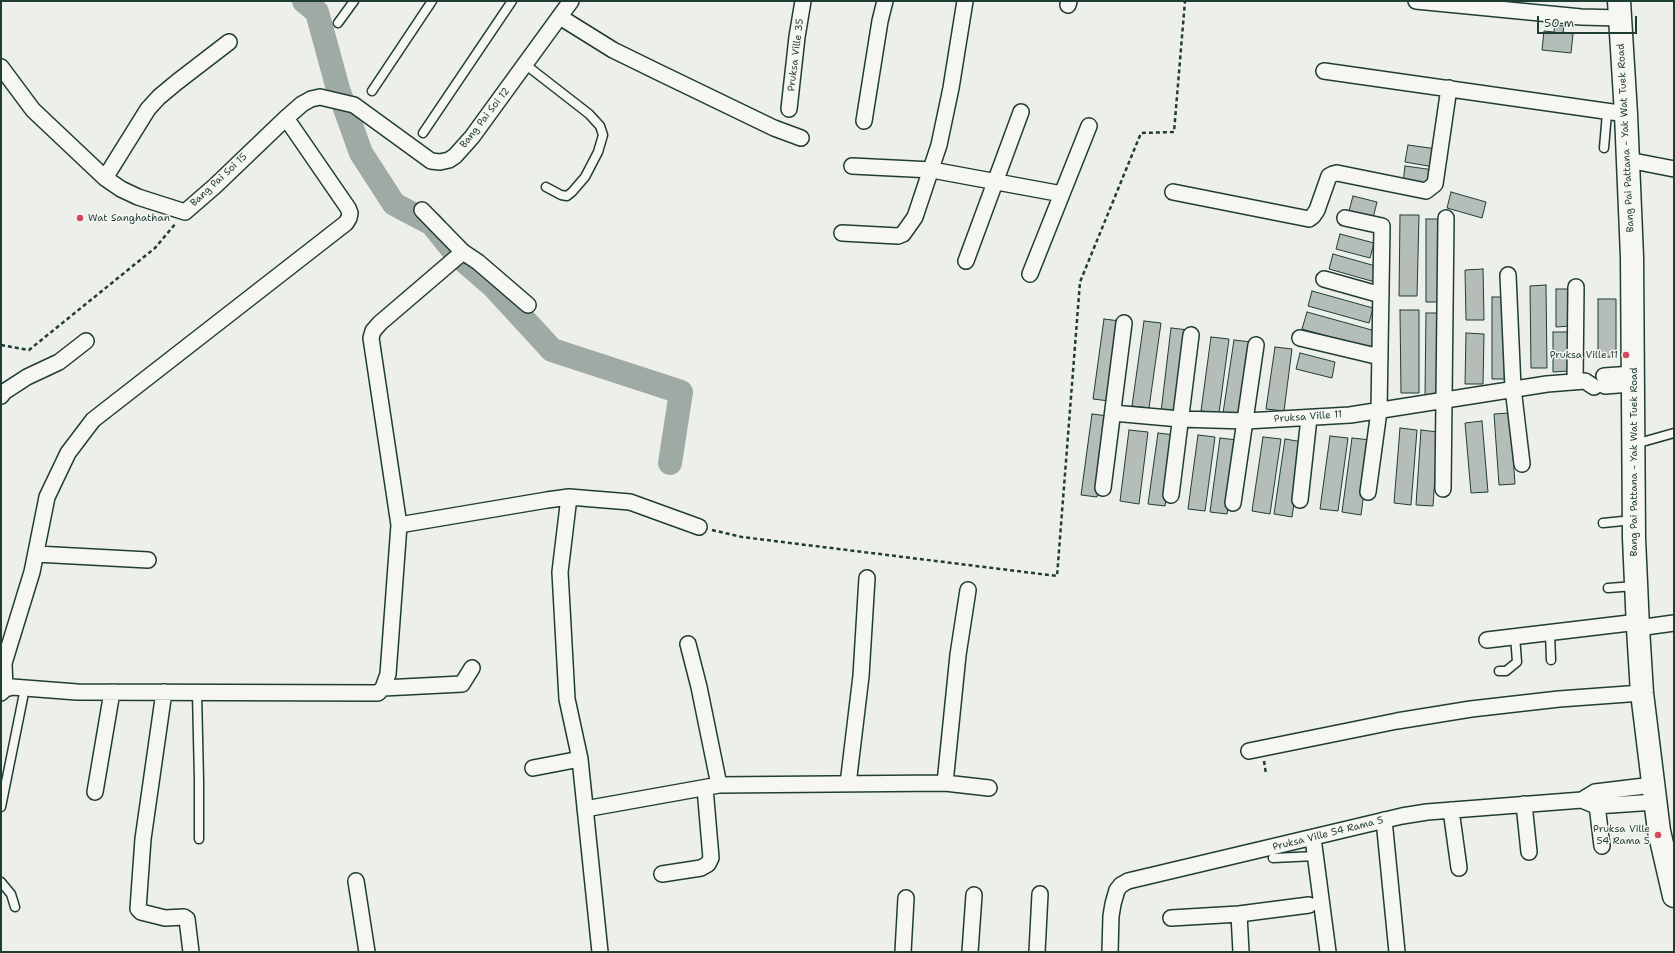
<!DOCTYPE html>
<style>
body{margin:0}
#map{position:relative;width:1675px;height:953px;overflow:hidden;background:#edefea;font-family:"Shantell Sans",sans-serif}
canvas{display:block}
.frame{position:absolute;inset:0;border:2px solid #1f3d34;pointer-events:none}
.scale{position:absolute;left:1537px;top:16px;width:100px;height:18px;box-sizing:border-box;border:2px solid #1f3d34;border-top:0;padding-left:5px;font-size:12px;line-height:14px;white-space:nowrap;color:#1f3d34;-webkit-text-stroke:3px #f6f6f2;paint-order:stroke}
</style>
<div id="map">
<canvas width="1675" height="953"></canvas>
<div class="frame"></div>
<div class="scale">50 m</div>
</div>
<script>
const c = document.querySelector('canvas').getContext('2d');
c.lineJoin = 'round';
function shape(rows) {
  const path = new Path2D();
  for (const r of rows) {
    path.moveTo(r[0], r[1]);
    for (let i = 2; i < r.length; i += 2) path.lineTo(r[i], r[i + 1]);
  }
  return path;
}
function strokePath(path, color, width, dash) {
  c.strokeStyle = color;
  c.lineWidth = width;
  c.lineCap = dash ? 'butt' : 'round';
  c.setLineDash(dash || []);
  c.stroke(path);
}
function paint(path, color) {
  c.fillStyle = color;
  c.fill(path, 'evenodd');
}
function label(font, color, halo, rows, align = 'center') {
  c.font = font + ' "Shantell Sans",sans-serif';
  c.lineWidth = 3;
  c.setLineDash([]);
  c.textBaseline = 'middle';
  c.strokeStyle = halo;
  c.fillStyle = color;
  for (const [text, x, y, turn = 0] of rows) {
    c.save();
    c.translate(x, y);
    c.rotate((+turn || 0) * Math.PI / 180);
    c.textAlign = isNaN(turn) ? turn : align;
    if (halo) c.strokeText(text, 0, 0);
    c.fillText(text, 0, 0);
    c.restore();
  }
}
strokePath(shape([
 [304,1,317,12,338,89,361,153,394,204,432,224,456,254,494,287,552,350,681,392,670,463]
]), '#9faaa4', 24);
const building = shape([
 [1555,25,1564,26,1563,32,1573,34,1571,53,1542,50,1544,31,1554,32,1555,25],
 [1408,145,1437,149,1434,167,1405,162,1408,145],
 [1405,166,1434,170,1431,187,1403,183,1405,166],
 [1451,192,1486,202,1482,218,1447,208,1451,192],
 [1353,196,1377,202,1373,218,1349,211,1353,196],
 [1400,215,1419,215,1417,296,1399,296,1400,215],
 [1426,219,1442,219,1442,302,1426,302,1426,219],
 [1340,234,1374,243,1370,258,1336,249,1340,234],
 [1333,254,1379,267,1375,282,1329,269,1333,254],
 [1483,269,1484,320,1466,320,1465,270,1483,269],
 [1546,285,1547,368,1531,368,1530,286,1546,285],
 [1556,289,1571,289,1571,326,1556,327,1556,289],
 [1312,291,1373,308,1369,323,1308,306,1312,291],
 [1492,297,1509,297,1508,379,1492,379,1492,297],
 [1598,299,1616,299,1616,357,1598,357,1598,299],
 [1400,310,1419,310,1419,393,1401,393,1400,310],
 [1307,312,1379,332,1374,349,1302,329,1307,312],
 [1426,313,1442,313,1441,395,1425,395,1426,313],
 [1104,319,1120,321,1109,401,1093,399,1104,319],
 [1144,321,1161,323,1149,408,1132,406,1144,321],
 [1171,328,1189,330,1178,414,1161,412,1171,328],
 [1553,332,1569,332,1569,371,1553,372,1553,332],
 [1466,333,1484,334,1483,384,1465,384,1466,333],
 [1211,337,1229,339,1219,413,1201,411,1211,337],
 [1234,340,1252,342,1242,415,1223,413,1234,340],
 [1275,347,1292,349,1284,411,1266,409,1275,347],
 [1300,353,1335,362,1332,378,1296,369,1300,353],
 [1510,413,1515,484,1499,485,1494,414,1510,413],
 [1092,414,1108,416,1097,497,1081,495,1092,414],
 [1482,421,1488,492,1471,493,1465,423,1482,421],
 [1400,428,1417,430,1411,505,1394,503,1400,428],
 [1129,430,1148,432,1139,504,1120,501,1129,430],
 [1421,430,1438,432,1433,506,1416,505,1421,430],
 [1158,433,1175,435,1165,506,1148,504,1158,433],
 [1198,435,1215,437,1205,511,1188,509,1198,435],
 [1330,436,1348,438,1338,511,1320,509,1330,436],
 [1263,437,1281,439,1270,514,1252,511,1263,437],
 [1220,438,1237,440,1227,514,1210,512,1220,438],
 [1352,438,1371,440,1361,515,1342,512,1352,438],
 [1285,439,1303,442,1292,517,1274,514,1285,439]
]);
paint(building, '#b4bdb8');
strokePath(building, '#1f3d34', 1);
const lane = shape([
 [338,23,354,1],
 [526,65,589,114,600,126,603,135,598,152,585,177,572,192,567,196,561,195,546,187],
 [372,91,432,1],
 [423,133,512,1],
 [1604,148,1607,113],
 [1635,444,1674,433],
 [1603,523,1633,520],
 [1608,588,1635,586],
 [1550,633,1551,660],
 [1499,671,1506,671,1517,662,1515,636],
 [197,693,199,781,199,839],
 [1,807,25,688],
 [1273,858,1316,856],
 [1,882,11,894,15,907]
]);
const street = shape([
 [1416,1,1581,17,1620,18],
 [1068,5,1069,1],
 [560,17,613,50,658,72,774,128,801,138],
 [1,67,33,110,105,178,121,189,138,197,185,212,215,186,286,118,302,104,311,99,320,97,354,105,431,161,440,162,449,160,455,156,472,137,571,1],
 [1324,71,1626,114],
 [789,109,797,37,803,1],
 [864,121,880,21,885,1],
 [1628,160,1674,169],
 [852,166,932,170,1062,194],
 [105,178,148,109,159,97,177,82,229,42],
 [1173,192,1309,219,1313,216,1317,210,1329,176,1333,174,1337,173,1426,191,1435,184,1449,88],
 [422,210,463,252],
 [1345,218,1382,226,1379,411,1368,492],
 [842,233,898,236,903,234,915,217,939,145,951,88,965,1],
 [966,261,1021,112],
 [1030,274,1089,126],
 [1508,275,1513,388,1522,464],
 [1324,279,1381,295],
 [1300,338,1380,357],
 [1604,376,1633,374],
 [1575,382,1576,287],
 [1605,386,1631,384],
 [1,396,4,392,27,377,59,362,86,341],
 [1113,413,1180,419,1246,421,1350,415,1547,384,1585,381,1594,387],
 [1103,488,1124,323],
 [1443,489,1446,218],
 [1171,495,1191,335],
 [569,497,630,502,699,527],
 [1300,500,1309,418],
 [1233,503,1256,345],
 [399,525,547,500,569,497,560,572,567,699,580,759,600,952],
 [36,554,148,560],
 [1638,628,1674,623],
 [1487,640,1638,622],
 [688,644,699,687,719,785],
 [383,688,462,684,472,668],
 [5,689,4,663,32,572,47,497,68,453,93,420,346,223,349,218,350,213,348,208,286,118],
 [164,692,143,839,138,909,141,912,165,918,184,917,187,919,191,952],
 [1,693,5,689,12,687,77,692,378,693,383,688,388,674,399,525,371,338,373,331,380,323,463,252,478,262,528,305],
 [1249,751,1397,721,1471,709,1559,699,1642,693],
 [533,768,580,759],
 [945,783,958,655,968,590],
 [848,784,861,676,867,578],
 [95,792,112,692],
 [1596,797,1602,846],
 [1582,800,1596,806,1655,802],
 [1524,804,1529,852],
 [585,809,719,785,945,783,989,788],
 [1451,810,1459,868],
 [1384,820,1397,952],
 [1313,838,1328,952],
 [662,874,701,868,708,864,711,858,705,788],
 [356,881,367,952],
 [1239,914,1309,905],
 [1171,918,1239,914,1241,952],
 [903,952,906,898],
 [970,952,974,895],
 [1037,952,1040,894],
 [1110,952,1111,916,1113,904,1117,890,1121,885,1128,881,1402,816,1427,812,1582,800,1595,792,1653,785]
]);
const secondary = shape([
 [1619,1,1626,114,1632,257,1634,538,1638,628,1642,693,1659,831,1674,896]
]);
strokePath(lane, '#1f3d34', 11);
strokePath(street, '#1f3d34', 18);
strokePath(secondary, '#1f3d34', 25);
strokePath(shape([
 [1,345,29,350,155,248,176,223],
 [712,530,742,537,1057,576,1080,282,1141,133,1174,132,1185,1],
 [1264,761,1266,774]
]), '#1f3d34', 2.5, [4, 3]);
strokePath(lane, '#f6f6f2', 8);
strokePath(street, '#f6f6f2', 15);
strokePath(secondary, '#f6f6f2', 22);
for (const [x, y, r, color] of [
 [80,218,4,"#d1495b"],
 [1626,355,4,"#d1495b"],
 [1658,835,4,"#d1495b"]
]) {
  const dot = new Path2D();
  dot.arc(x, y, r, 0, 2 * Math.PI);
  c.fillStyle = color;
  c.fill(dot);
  strokePath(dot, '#f6f6f2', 1.5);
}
label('10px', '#1f3d34', '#f6f6f2', [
 ["Pruksa Ville 35",796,55,-83],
 ["Bang Pai Soi 12",485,118,-52],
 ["Bang Pai Pattana - Yak Wat Tuek Road",1626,138,-93],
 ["Bang Pai Soi 15",219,180,-43],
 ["Pruksa Ville 11",1308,417,-4],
 ["Bang Pai Pattana - Yak Wat Tuek Road",1634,462,-90],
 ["Pruksa Ville 54 Rama 5",1328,834,-14]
]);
label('10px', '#1f3d34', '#f6f6f2', [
 ["Wat Sanghathan",88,218,"left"],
 ["Pruksa Ville 11",1618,355],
 ["Pruksa Ville",1650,829],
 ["54 Rama 5",1650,841]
], 'right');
</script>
